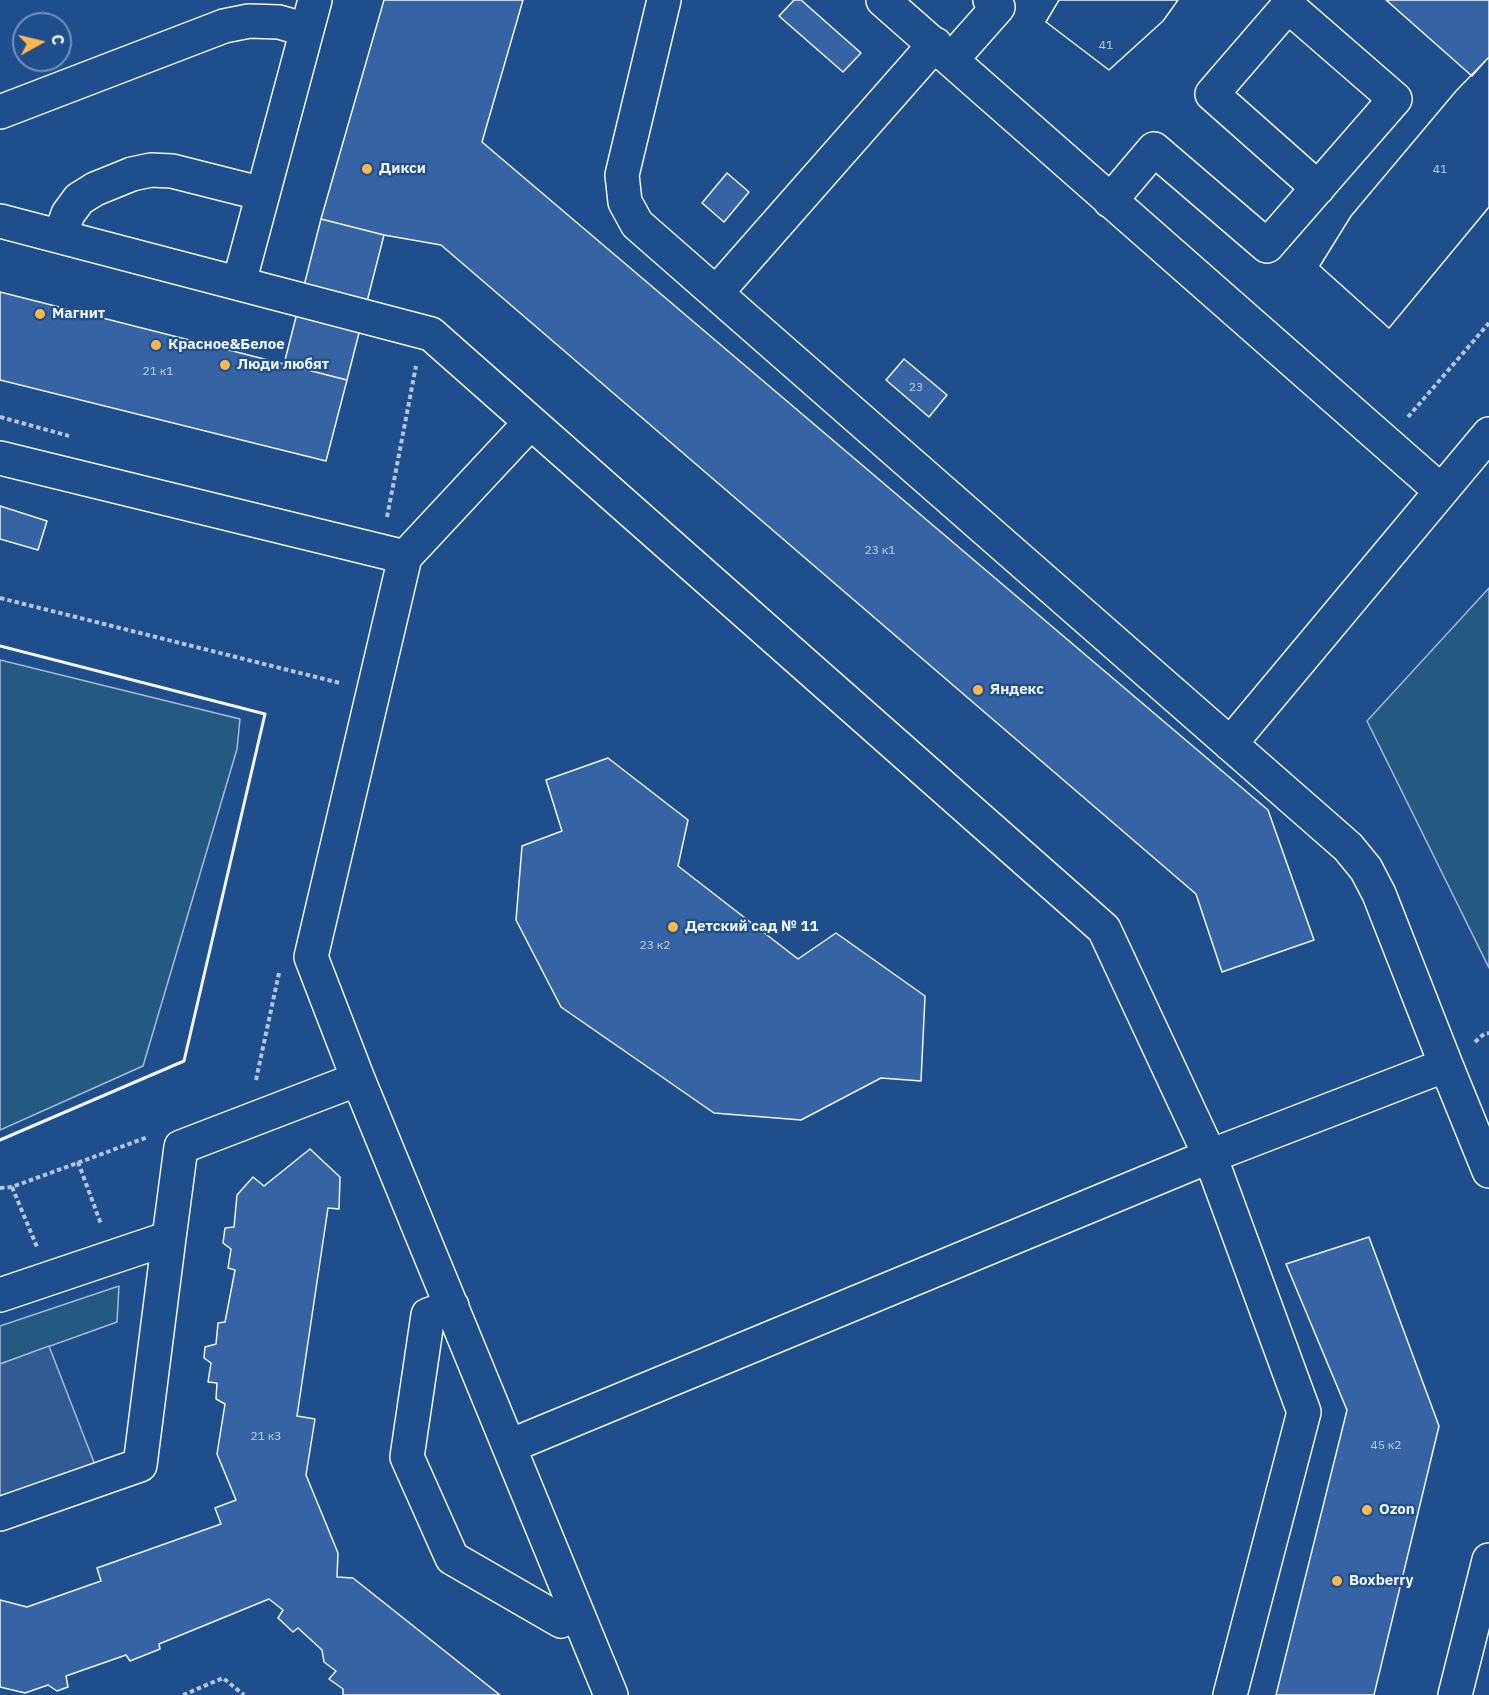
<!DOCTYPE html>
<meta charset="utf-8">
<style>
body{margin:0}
#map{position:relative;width:1489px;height:1695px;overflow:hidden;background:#1f4e8c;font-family:"IBM Plex Sans",sans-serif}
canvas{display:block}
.north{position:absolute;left:12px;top:12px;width:60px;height:60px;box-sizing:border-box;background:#1f4e8c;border:2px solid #7391ba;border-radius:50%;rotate:82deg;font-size:16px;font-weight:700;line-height:24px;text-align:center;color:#f2f6ff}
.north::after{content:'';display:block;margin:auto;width:21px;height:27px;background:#ffb74d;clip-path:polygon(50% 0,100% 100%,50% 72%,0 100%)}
</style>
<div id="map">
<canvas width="1489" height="1695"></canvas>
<div class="north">С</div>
</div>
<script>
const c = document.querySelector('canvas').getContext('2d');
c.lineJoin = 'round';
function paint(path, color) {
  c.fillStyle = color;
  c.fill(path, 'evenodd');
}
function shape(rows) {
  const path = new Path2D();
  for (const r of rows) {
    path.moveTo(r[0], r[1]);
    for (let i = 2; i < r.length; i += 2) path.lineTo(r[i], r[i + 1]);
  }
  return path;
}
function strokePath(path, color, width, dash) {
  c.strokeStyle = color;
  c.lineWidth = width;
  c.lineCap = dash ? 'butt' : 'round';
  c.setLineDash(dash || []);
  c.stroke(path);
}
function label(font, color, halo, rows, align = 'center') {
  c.font = font + ' "IBM Plex Sans",sans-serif';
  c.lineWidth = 4.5;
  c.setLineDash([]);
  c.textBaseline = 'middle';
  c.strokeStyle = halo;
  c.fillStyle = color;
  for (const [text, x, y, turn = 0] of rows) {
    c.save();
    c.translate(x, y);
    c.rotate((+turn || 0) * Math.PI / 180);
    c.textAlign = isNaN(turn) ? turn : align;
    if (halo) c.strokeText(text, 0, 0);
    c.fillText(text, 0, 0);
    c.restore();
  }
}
const green = shape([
 [1489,588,1489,968,1367,721,1489,588],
 [0,660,240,719,237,749,143,1066,0,1130,0,660],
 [119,1286,117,1322,0,1364,0,1326,119,1286]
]);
paint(green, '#245a82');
strokePath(green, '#a8bbd7', 1.5);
const parking = shape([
 [49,1346,95,1465,0,1499,0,1364,49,1346]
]);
paint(parking, '#305b95');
strokePath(parking, '#a8bbd7', 1.5);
const building = shape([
 [384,0,523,0,482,142,1268,810,1314,940,1222,972,1196,894,441,245,384,235,321,219,384,0],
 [794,0,801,0,861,53,843,72,779,16,794,0],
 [1059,0,1178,0,1163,21,1109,70,1046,22,1059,0],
 [1059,0,1178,0,1163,21,1109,70,1046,22,1059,0],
 [1386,0,1489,0,1489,57,1472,76,1386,0],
 [1489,57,1489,207,1389,328,1320,266,1351,216,1456,91,1489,57],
 [1489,57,1489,207,1389,328,1320,266,1351,216,1456,91,1489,57],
 [727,173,749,192,724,222,702,203,727,173],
 [321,219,384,235,347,380,284,364,321,219],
 [0,292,347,380,326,461,0,380,0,292],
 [904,359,947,395,929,417,886,380,904,359],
 [0,506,47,521,38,550,0,539,0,506],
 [608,758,688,820,678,866,798,959,836,933,925,996,921,1081,881,1078,801,1120,714,1113,561,1007,516,920,522,846,562,831,546,780,608,758],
 [310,1149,340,1177,339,1209,328,1208,297,1416,315,1419,306,1475,338,1553,337,1577,353,1578,500,1695,343,1695,343,1689,329,1679,336,1671,324,1662,322,1650,298,1628,293,1632,278,1618,283,1610,269,1599,159,1644,160,1649,130,1661,126,1655,66,1676,68,1687,57,1691,48,1685,25,1693,0,1687,0,1600,27,1607,101,1581,97,1568,221,1524,215,1508,236,1500,217,1454,225,1404,216,1399,217,1383,208,1382,211,1363,204,1358,205,1347,216,1344,218,1323,225,1322,235,1270,228,1268,231,1249,223,1243,225,1228,234,1227,237,1195,253,1177,264,1186,310,1149],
 [1369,1237,1439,1426,1374,1695,1276,1695,1347,1410,1286,1264,1369,1237]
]);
paint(building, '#3563a3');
strokePath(building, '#f2f6ff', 1.5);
const minor = shape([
 [883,0,1441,491],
 [952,59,998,7,990,0],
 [0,112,224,26,249,21,279,22,307,30],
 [1110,201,1154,149,1267,246,1395,99,1288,6,1212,94,1318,188],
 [0,221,431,334,1104,929,1210,1156,1446,1065,1379,894,1366,869,1348,847,637,224,625,202,622,175,664,0],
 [60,236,68,214,79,199,95,189,132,174,151,170,172,171,263,194],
 [239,283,315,0],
 [716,293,935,44],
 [0,458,405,557,530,423],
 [405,557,311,957,358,1079,611,1695],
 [1230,744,1489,434],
 [1446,1065,1489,1171],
 [0,1295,169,1238,181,1147,358,1079],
 [452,1306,428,1315,407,1457,452,1558,561,1621,577,1613],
 [510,1446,1210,1156,1304,1412,1230,1695],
 [0,1514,140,1465,169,1238],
 [1455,1695,1489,1560]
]);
strokePath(minor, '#f2f6ff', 36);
strokePath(shape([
 [0,417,69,436],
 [1408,417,1489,323],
 [387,517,416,366],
 [0,598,340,683],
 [1475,1042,1484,1034,1489,1033],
 [256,1080,279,973],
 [78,1162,101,1224],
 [12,1187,37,1247],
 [0,1188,12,1187,148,1137],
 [183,1695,223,1678,244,1695]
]), '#b3c4dc', 4, [4.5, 3]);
strokePath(minor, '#1f4e8c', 33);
strokePath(shape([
 [0,646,265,714,184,1061,0,1140]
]), '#f2f6ff', 3);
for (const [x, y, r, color] of [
 [367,169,6,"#ffb74d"],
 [40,314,6,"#ffb74d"],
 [156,345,6,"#ffb74d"],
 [225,365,6,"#ffb74d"],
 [978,690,6,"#ffb74d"],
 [673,927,6,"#ffb74d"],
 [1367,1510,6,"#ffb74d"],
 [1337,1581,6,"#ffb74d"]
]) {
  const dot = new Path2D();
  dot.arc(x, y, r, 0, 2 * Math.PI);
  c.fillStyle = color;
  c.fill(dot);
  strokePath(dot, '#1f4e8c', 2);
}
label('12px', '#c3d1e8', null, [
 ["41",1106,46],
 ["41",1440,170],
 ["21 к1",158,372],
 ["23",916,388],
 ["23 к1",880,551],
 ["23 к2",655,946],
 ["21 к3",266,1437],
 ["45 к2",1386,1446]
]);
label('bold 15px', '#f2f6ff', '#1f4e8c', [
 ["Дикси",379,169],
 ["Магнит",52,314],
 ["Красное&Белое",168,345],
 ["Люди любят",237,365],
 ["Яндекс",990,690],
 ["Детский сад № 11",685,927],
 ["Ozon",1379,1510],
 ["Boxberry",1349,1581]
], 'left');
</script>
